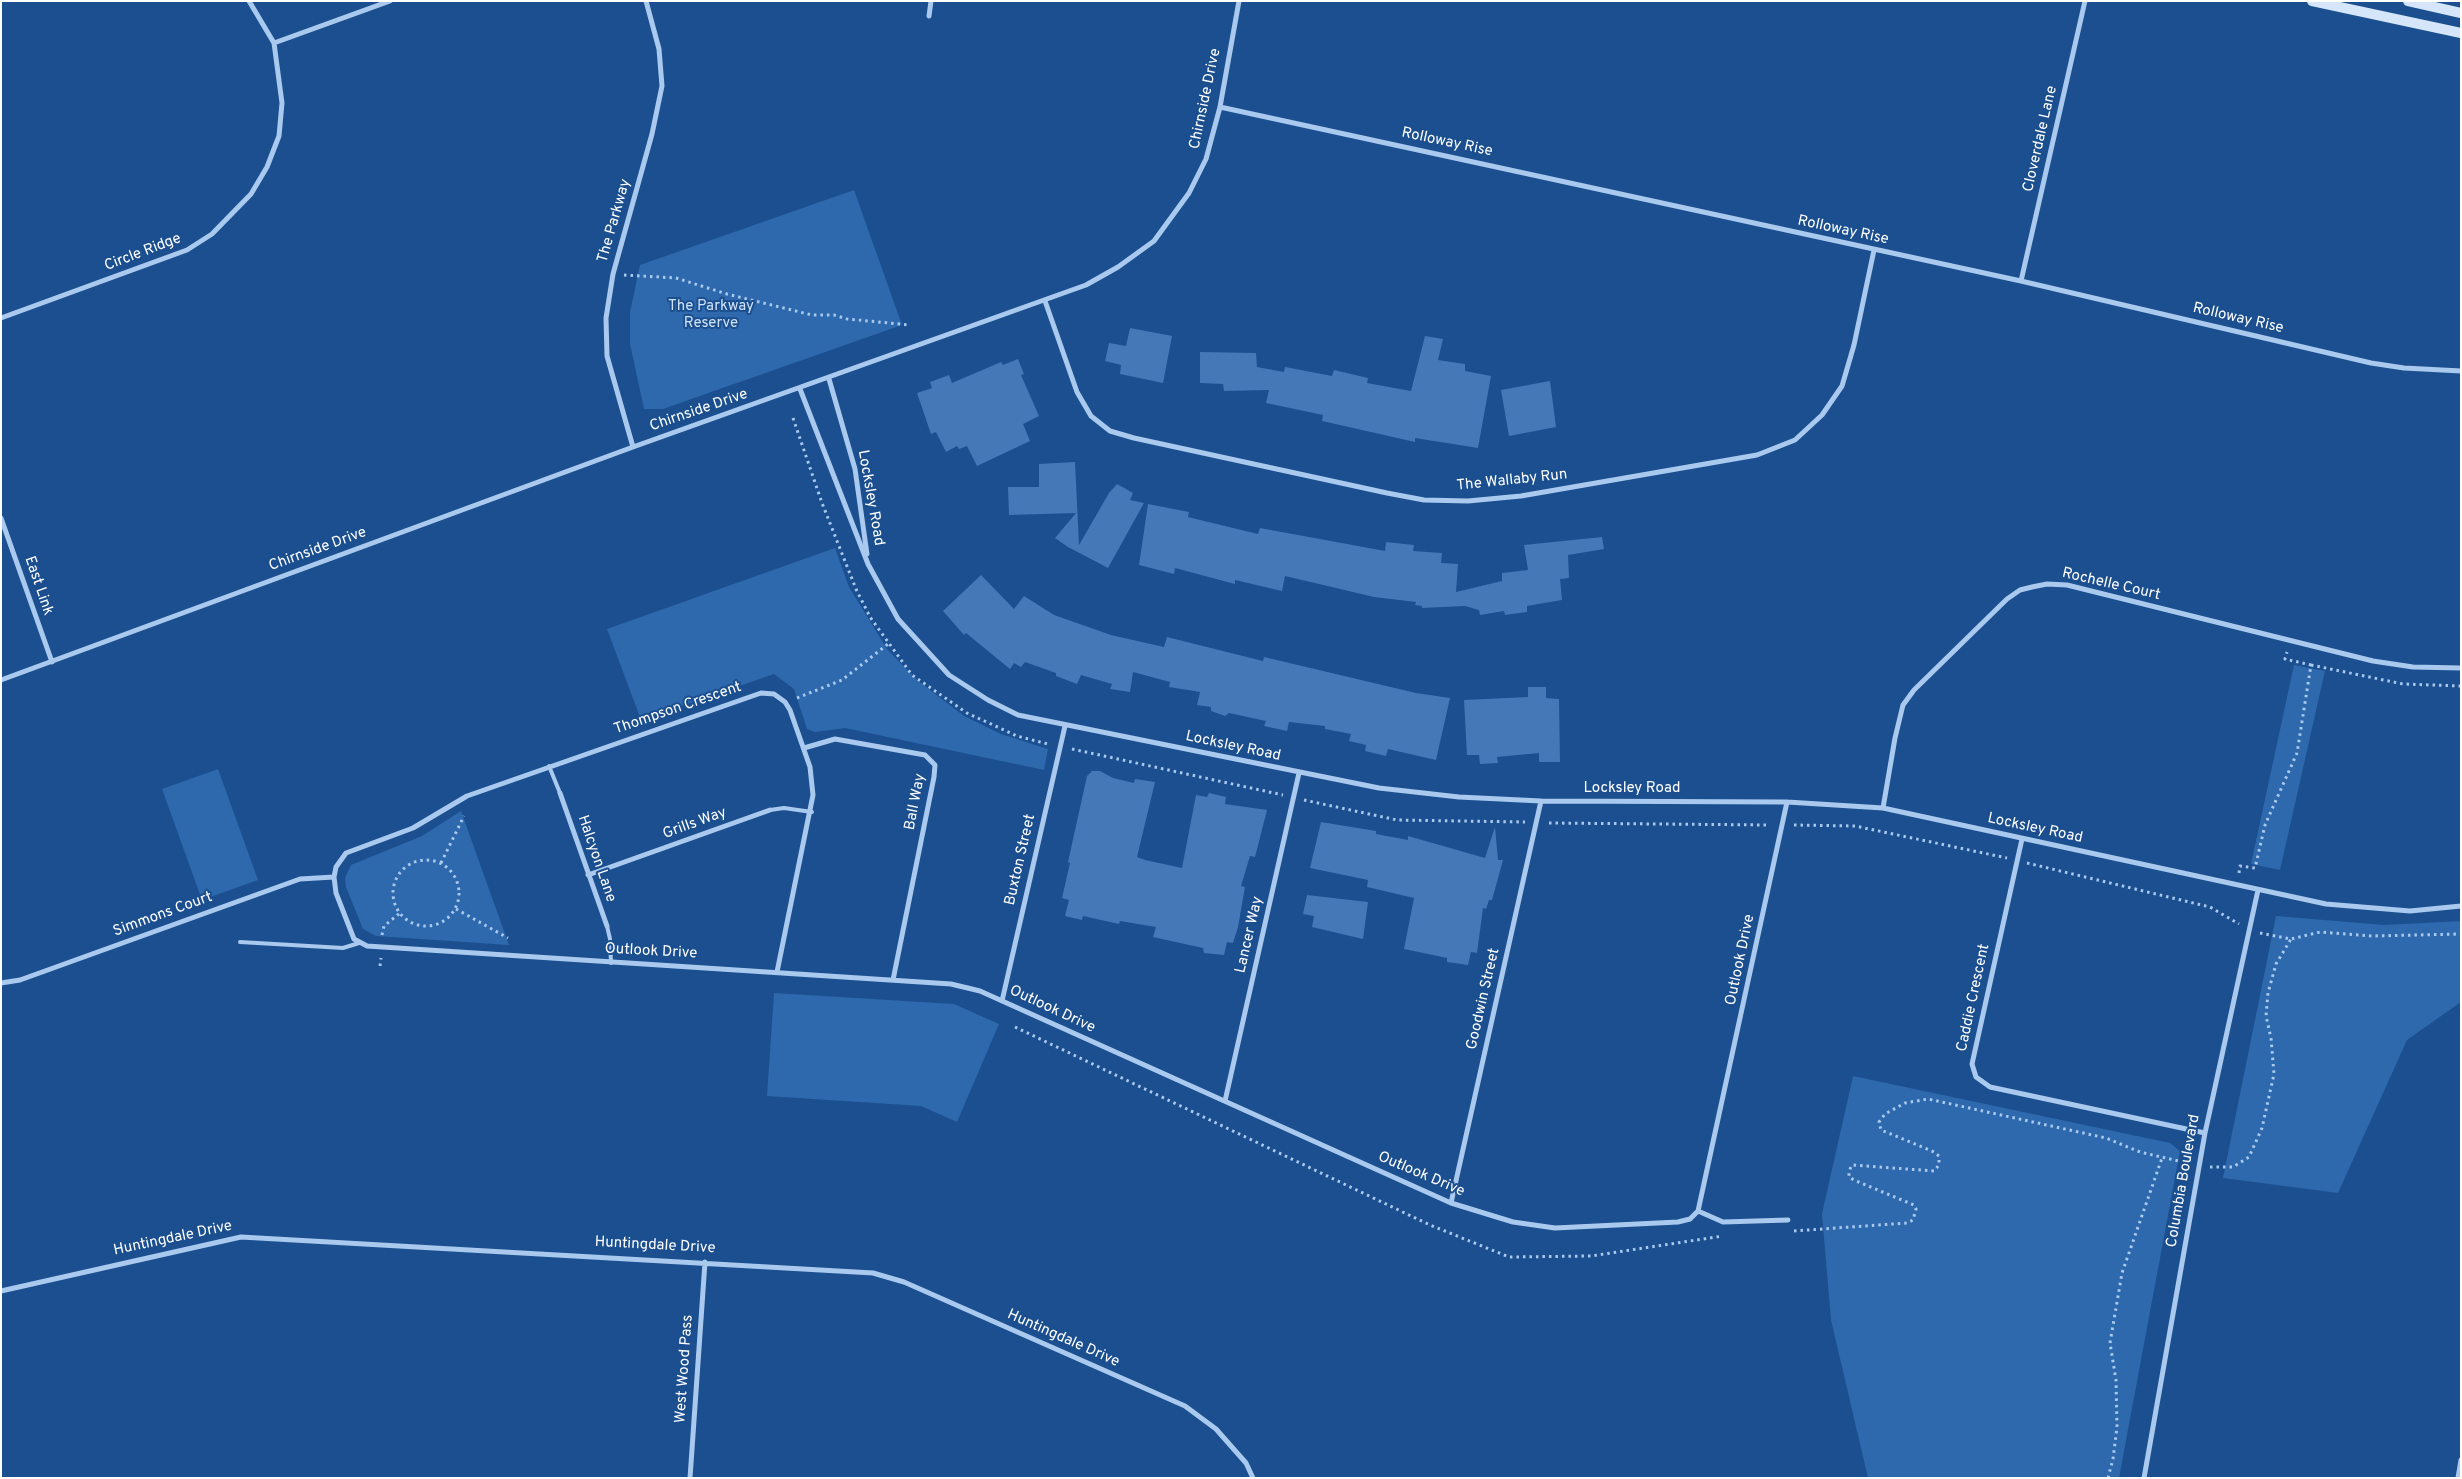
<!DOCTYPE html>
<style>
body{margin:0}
#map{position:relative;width:2462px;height:1479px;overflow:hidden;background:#1b4f8f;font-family:Overpass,sans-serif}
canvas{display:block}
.frame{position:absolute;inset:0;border:2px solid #fff;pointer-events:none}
</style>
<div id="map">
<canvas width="2462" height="1479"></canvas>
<div class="frame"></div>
</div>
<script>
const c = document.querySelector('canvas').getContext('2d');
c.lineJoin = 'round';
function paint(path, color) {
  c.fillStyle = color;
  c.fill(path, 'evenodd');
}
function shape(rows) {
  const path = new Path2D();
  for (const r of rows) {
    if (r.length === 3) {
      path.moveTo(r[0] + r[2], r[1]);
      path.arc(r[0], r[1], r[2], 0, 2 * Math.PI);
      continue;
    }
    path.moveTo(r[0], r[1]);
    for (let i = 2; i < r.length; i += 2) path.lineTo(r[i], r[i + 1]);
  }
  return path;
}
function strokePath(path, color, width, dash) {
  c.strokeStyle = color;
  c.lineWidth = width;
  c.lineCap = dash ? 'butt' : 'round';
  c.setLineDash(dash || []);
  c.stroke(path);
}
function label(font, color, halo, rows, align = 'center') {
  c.font = font + ' Overpass,sans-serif';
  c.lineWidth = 4;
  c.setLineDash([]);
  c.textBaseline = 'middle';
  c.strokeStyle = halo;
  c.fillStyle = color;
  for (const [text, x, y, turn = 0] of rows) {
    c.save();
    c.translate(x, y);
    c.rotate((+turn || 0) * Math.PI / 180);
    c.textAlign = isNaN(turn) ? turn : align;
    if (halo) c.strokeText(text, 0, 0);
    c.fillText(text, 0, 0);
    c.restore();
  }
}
paint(shape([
 [854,190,902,325,663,409,644,409,630,344,630,312,640,265],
 [835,548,849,587,887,649,917,680,964,716,1001,734,1048,749,1044,770,845,728,815,732,807,729,794,689,774,674,641,720,607,629],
 [2294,665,2325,671,2280,870,2251,864],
 [218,769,258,880,202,900,162,789],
 [461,811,509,945,376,936,363,929,346,887,345,878,351,865,422,836],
 [2276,916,2384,925,2461,921,2461,1002,2407,1040,2338,1193,2223,1178],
 [774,993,954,1004,999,1024,957,1122,921,1106,767,1096],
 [1853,1076,2170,1143,2180,1151,2119,1478,1868,1478,1831,1320,1822,1214]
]), '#2e69ad');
paint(shape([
 [1130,328,1172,336,1163,383,1120,374,1121,365,1105,361,1109,343,1126,346],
 [1425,336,1443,339,1438,360,1465,364,1465,371,1491,376,1478,448,1415,438,1415,442,1322,421,1323,415,1266,403,1269,390,1224,391,1223,384,1200,383,1200,352,1256,353,1257,367,1284,372,1285,367,1332,376,1334,370,1368,378,1367,383,1411,391],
 [1018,359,1024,374,1021,375,1039,416,1023,424,1030,441,977,466,967,446,959,449,957,446,946,452,936,432,931,434,917,393,932,388,930,382,949,375,952,383,1001,362,1003,365],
 [1550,381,1556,427,1509,436,1501,390],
 [1075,462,1079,545,1109,493,1117,484,1133,493,1130,500,1144,503,1108,568,1068,547,1055,538,1076,513,1009,515,1008,487,1039,487,1039,464],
 [1148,504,1189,512,1188,517,1258,534,1260,528,1385,551,1386,542,1414,545,1413,551,1442,553,1441,563,1458,564,1456,592,1502,581,1502,573,1528,570,1524,545,1602,537,1604,549,1568,555,1569,578,1560,579,1562,600,1527,606,1527,612,1505,615,1504,611,1480,615,1479,610,1465,606,1422,608,1422,606,1415,605,1416,602,1374,597,1285,576,1282,591,1235,580,1235,584,1175,568,1174,574,1139,565],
 [981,575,1014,609,1024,596,1054,615,1111,635,1164,647,1167,637,1263,661,1264,657,1416,693,1450,698,1436,760,1388,749,1386,756,1365,751,1366,745,1349,741,1351,734,1325,729,1325,726,1289,722,1287,731,1264,726,1266,721,1229,713,1225,716,1211,711,1211,707,1197,705,1200,692,1169,687,1170,682,1133,672,1130,692,1110,689,1112,684,1081,675,1077,684,1056,676,1056,673,1025,662,1021,667,1014,663,1010,669,966,633,964,635,943,611],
 [1528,687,1546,687,1546,698,1559,699,1560,762,1539,762,1539,753,1497,757,1498,763,1480,764,1479,755,1467,755,1464,700,1528,697],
 [1092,771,1100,771,1113,778,1134,783,1135,779,1155,782,1137,857,1145,860,1182,868,1196,795,1207,797,1209,793,1226,797,1225,804,1267,810,1255,857,1250,856,1241,886,1245,887,1238,927,1233,943,1227,942,1224,955,1204,953,1203,948,1153,937,1156,927,1120,921,1119,924,1083,916,1082,920,1065,916,1069,900,1062,898,1070,863,1068,862,1087,776],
 [1321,822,1376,831,1376,834,1408,840,1408,836,1485,858,1495,827,1498,860,1503,860,1492,900,1489,900,1486,909,1483,908,1477,953,1471,952,1468,965,1447,962,1447,958,1404,949,1414,898,1367,887,1368,880,1310,868],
 [1307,895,1368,902,1363,939,1312,927,1314,916,1303,914]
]), '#4478b7');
strokePath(shape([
 [624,275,676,278,727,294,812,315,834,315,847,319,910,325],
 [793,418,822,503,856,589,870,617,912,675,967,713,1017,736,1048,744],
 [2311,665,2403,684,2461,686],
 [797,698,842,680,888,644],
 [1072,749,1283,795],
 [1304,800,1397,820,1525,822],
 [1549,823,1770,825],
 [1794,825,1855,826,2007,858],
 [426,893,33],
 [441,863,464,816],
 [2027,863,2210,907,2239,924],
 [2239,873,2240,866,2255,868,2265,825,2297,753,2311,665,2285,659,2287,652],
 [456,909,508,938],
 [2260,933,2291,939,2320,932,2372,936,2461,934],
 [382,935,384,926,400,913],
 [380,966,381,958],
 [1015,1027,1430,1225,1509,1257,1591,1256,1723,1236],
 [2210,1167,2233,1167,2249,1157,2262,1128,2274,1074,2271,1038,2266,1016,2268,993,2276,964,2291,939],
 [1794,1231,1907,1223,1913,1220,1916,1209,1914,1205,1854,1180,1849,1177,1849,1171,1852,1165,1934,1171,1939,1165,1939,1156,1932,1151,1881,1130,1879,1122,1885,1114,1905,1103,1928,1099,2106,1138,2140,1152,2187,1163],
 [2108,1478,2113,1459,2117,1427,2116,1380,2110,1343,2122,1273,2162,1158]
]), '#a9c9ee', 3, [2.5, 4]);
strokePath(shape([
 [549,766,560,793],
 [770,810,784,808,812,812],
 [607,926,610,939,611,963],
 [240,942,343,948,359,943]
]), '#a9c9ee', 4);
strokePath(shape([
 [929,16,931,1],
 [274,43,390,1],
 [1220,107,2021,281,2371,363,2404,368,2461,371],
 [2021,281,2085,1],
 [1045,301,1077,392,1091,416,1110,431,1134,438,1387,493,1424,500,1468,501,1521,496,1757,455,1795,440,1822,415,1842,386,1854,345,1874,250],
 [1,318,187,250,212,234,251,194,267,167,279,136,282,103,274,43,249,1],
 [829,379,855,469,867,554],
 [800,389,868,564,898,619,949,675,988,700,1018,715,1379,788,1459,797,1541,801,1787,802,1883,808,2326,904,2410,911,2461,906],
 [633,447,607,356,606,318,613,274,652,134,662,86,659,49,646,1],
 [1,518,52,662],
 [1,680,633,447,1086,285,1118,267,1154,241,1189,193,1206,159,1220,107,1239,1],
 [804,748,835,739,925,755,935,765,934,777,893,980],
 [560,793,607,926],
 [1883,808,1895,738,1903,705,1914,690,2007,599,2020,590,2032,587,2047,584,2067,585,2373,661,2413,667,2461,668],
 [2022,839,1972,1064,1976,1077,1990,1087,2205,1133],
 [588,875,770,810],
 [777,972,813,795,810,767,790,710,785,702,774,694,761,693,467,796,413,828,346,853,336,867,334,877,336,893,354,939,367,946,951,984,980,991,1451,1203,1513,1222,1555,1228,1678,1222,1690,1219,1698,1211,1723,1222,1788,1220],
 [1,983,20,980,300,879,334,877],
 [1002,1001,1065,726],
 [1225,1101,1299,773],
 [1451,1203,1541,801],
 [1698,1211,1787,802],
 [1,1291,241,1237,873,1273,904,1282,1185,1406,1216,1429,1246,1463,1253,1478],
 [690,1478,705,1262],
 [2144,1478,2205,1133,2258,890],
 [2458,1478,2461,1460]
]), '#a9c9ee', 5);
strokePath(shape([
 [2312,1,2461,33],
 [2408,1,2461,13]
]), '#d6e6fa', 10);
label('15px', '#fff', '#1b4f8f', [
 ["Chirnside Drive",1206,99,-78],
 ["Cloverdale Lane",2041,139,-77],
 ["Rolloway Rise",1447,143,12],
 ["The Parkway",615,221,-74],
 ["Rolloway Rise",1843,231,12],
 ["Circle Ridge",143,253,-21],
 ["Rolloway Rise",2238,319,13],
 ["Chirnside Drive",699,411,-19],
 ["The Wallaby Run",1512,481,-6],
 ["Locksley Road",870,498,80],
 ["Chirnside Drive",318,550,-20],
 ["Rochelle Court",2111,585,13],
 ["East Link",38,586,71],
 ["Thompson Crescent",678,709,-19],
 ["Locksley Road",1233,747,12],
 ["Locksley Road",1632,789],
 ["Ball Way",916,802,-79],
 ["Grills Way",695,824,-20],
 ["Locksley Road",2035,829,12],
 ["Halcyon Lane",596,859,71],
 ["Buxton Street",1021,860,-77],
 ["Simmons Court",163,915,-20],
 ["Lancer Way",1250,935,-77],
 ["Outlook Drive",651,952,3],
 ["Outlook Drive",1741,960,-78],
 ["Caddie Crescent",1974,998,-78],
 ["Goodwin Street",1484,999,-77],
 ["Outlook Drive",1052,1010,25],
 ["Outlook Drive",1421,1175,23],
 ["Columbia Boulevard",2184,1181,-80],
 ["Huntingdale Drive",173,1239,-12],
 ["Huntingdale Drive",655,1246,3],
 ["Huntingdale Drive",1063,1339,24],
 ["West Wood Pass",685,1369,-86]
]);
label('15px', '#cfe3fa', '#1b4f8f', [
 ["The Parkway",711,307],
 ["Reserve",711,324]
]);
</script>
